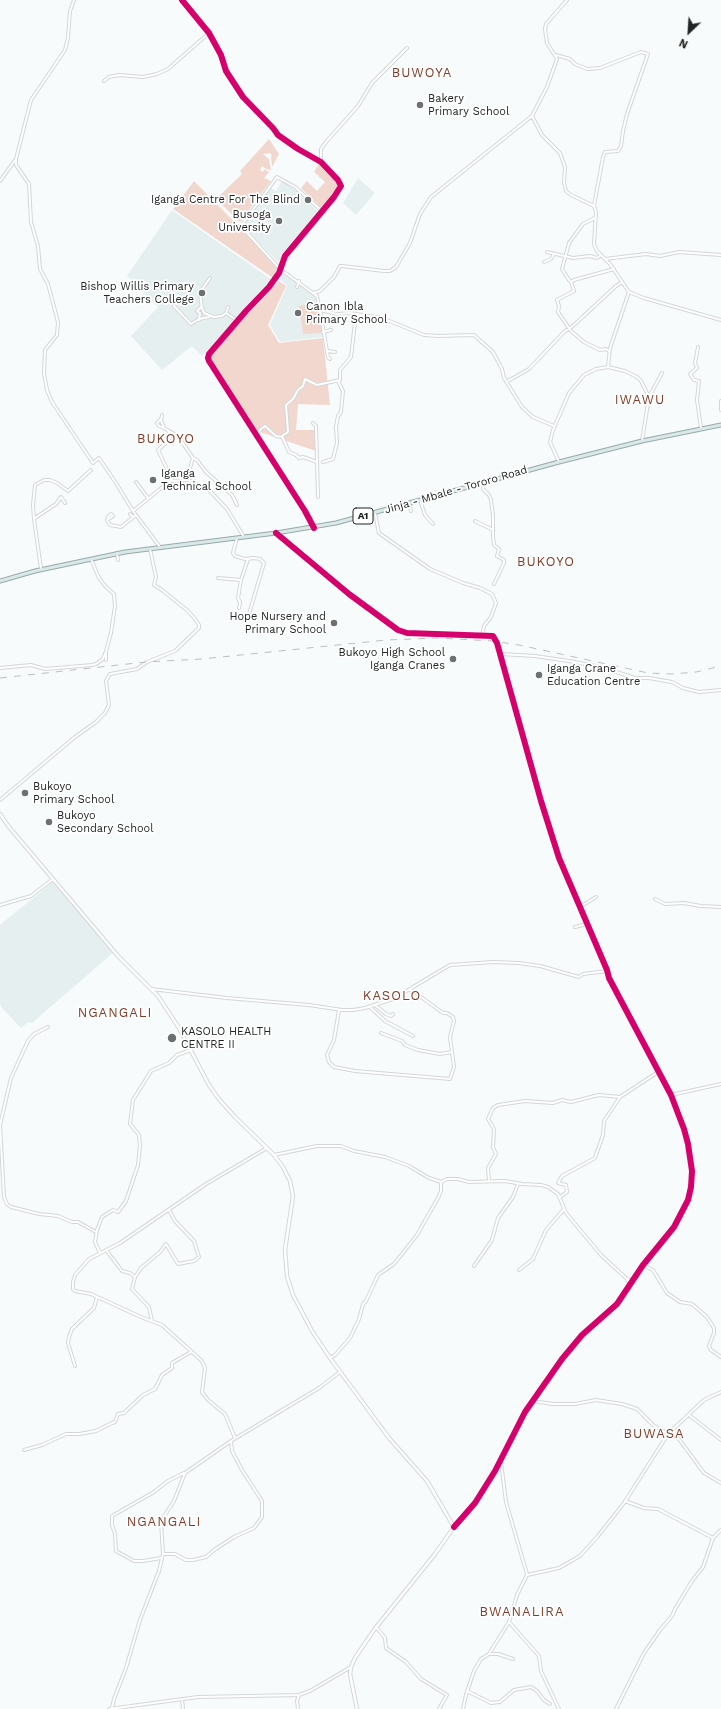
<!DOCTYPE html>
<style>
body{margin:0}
#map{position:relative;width:721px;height:1709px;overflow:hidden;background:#f7fbfb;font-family:"Work Sans",sans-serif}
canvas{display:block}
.north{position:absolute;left:669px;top:12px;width:40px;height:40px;-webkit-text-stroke:3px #fff;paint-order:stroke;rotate:205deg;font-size:11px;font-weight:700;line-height:16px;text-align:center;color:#232525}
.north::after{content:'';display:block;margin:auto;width:14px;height:18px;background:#232525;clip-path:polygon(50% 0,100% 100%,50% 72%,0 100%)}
</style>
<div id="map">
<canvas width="721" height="1709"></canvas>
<div class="north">N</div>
</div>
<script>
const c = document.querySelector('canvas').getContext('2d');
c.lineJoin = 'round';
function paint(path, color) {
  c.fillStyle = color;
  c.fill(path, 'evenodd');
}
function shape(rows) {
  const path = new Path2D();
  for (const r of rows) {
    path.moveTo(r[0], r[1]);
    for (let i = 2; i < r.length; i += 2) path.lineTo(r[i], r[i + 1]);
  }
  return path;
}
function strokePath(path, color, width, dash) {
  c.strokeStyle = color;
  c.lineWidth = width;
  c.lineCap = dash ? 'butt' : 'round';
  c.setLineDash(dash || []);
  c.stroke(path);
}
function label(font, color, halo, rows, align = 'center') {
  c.font = font + ' "Work Sans",sans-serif';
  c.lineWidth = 3.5;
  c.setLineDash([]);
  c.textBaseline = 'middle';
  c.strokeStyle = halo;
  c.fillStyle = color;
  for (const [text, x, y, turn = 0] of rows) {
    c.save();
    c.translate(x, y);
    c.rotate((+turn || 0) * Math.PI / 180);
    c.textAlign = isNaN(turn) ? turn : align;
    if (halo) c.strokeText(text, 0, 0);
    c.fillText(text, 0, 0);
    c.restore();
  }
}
paint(shape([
 [358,178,375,193,356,215,343,203],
 [282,181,299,192,318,212,278,262,242,226,271,188,276,191],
 [172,210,272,280,202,356,192,346,162,370,131,336,158,307,127,276],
 [284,272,316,296,318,301,323,337,280,342,270,325,287,286,279,279],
 [54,881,114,952,32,1023,28,1022,21,1028,2,1008,0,1004,0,925]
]), '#e5efef');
paint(shape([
 [269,139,279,154,272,167,271,157,272,156,270,153,263,154,269,159,271,170,266,169,262,166,260,170,263,172,264,169,269,172,264,178,271,181,240,222,216,199,242,174,240,171],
 [320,162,337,180,340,186,325,205,320,207,301,188,307,181,317,191,325,182,314,172],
 [194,181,278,266,273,278,173,209],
 [279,281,286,286,268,325,279,343,323,338,330,405,298,404,296,430,315,430,316,451,254,430,209,356],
 [317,302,322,333,303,334,299,306]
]), '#f2d7ce');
const street = shape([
 [74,0,70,11,68,38,65,50,31,100,16,159,16,165,29,184,31,222,38,246,40,269,48,284,58,322,57,335,45,350,44,373,47,390,52,402,93,463,99,458,116,483,133,511,160,547],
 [182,0,209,33,221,55,226,71,243,97,273,128,278,135,298,149,321,162,338,180,341,186,334,197,285,256,279,273,269,287,246,311,209,354,208,358,209,361,305,511,313,528],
 [556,55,570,59,575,64,587,69,600,68,641,52,648,54,627,114,623,131,621,146,618,151,605,152,603,157,594,206],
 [104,81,109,77,119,75,143,77,157,74,168,69,209,33],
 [532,116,542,135,560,153,565,167,564,183,566,191,571,195,594,206,596,212,594,244,597,251,610,264,629,292,644,298,721,320],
 [321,162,321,149,326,142,358,106,372,83,407,48],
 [0,181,16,159],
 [322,211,295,187,277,177,241,226,280,269,317,296,320,310,328,357,330,359],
 [547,252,573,258,590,256,597,258,601,255],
 [605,259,646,254,660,256,679,252,721,255],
 [544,262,551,259,554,254],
 [210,278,205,285,200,294,202,308,204,313,214,317,222,316,226,313,238,321],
 [571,282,569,280,562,269,569,243,583,224,595,218],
 [297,287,299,281],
 [314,293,320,291,334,277,340,266,342,266,384,271,390,271,396,267,410,243,420,214,431,197,532,116,547,87,557,59,547,43,545,29,546,24,567,0],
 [174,306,191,324,199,319,209,317],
 [320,310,337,314,350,313,382,318,424,335,438,336,474,335,493,352,502,369,504,378,522,407,533,417,554,426],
 [226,313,228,307],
 [199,320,200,313,197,311,201,307],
 [323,332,331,330],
 [698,347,695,363,697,368,690,374,694,380,699,381,697,400,701,428],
 [327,351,335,352],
 [609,351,606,349,600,350,584,342,571,331,558,312,559,306,557,300,574,291,571,282,574,280,614,269],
 [608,367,610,348,629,292],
 [506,382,529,369,564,332,574,325,616,286,622,282],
 [649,397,662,373],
 [721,401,721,410],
 [162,415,161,420,164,428,178,436,193,458,197,460,206,472,232,495,237,505],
 [161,419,157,423,159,426,164,428],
 [313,423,316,426,318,497],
 [168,431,170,437,168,441,158,450,172,480],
 [256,436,261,429,265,426,276,436,282,437],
 [193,458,190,468,194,482],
 [317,462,303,457,299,458,296,455,289,452,282,436,288,432,286,405,293,399,298,390,303,386,305,379,317,385,340,380,340,370,351,357,356,314],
 [323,462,333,459,337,443,336,427,338,416,341,412,343,391,338,381],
 [559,462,550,442,553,430,569,393,584,375,596,369,608,367,625,371,637,377,641,381,649,397,642,441],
 [190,469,187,471,191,474],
 [136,482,148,498],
 [482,483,483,489,489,495,491,500,493,516,493,536,494,545,499,549,497,556,504,560,504,563,494,584],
 [420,500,425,515,433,524],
 [409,503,411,511],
 [133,511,170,481,188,480,208,489,227,509,244,537],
 [375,513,379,533,430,569,463,583,480,588,492,594,496,603,491,617,484,626,482,635],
 [130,514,133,517],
 [35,518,56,504,61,497,65,503],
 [107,520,113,516,111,514,108,517,107,520,108,522,110,525,121,527,136,515],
 [475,521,493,530],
 [276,533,349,594,398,630,407,633,493,636,497,643,541,801,559,858,607,970,609,978,671,1095,684,1129,688,1144,692,1171,691,1187,688,1200,674,1227,643,1265,617,1304,582,1335,562,1359,525,1412,495,1471,475,1503,454,1527],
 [237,538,234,549,233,553,235,556,245,559,254,558,260,559,264,563,249,614],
 [117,553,118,560],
 [91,559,99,578,106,587,114,594,115,606,111,633,106,651,106,660],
 [41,569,34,519,33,505,35,485,44,480,50,480,57,483,68,491,91,470],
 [218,578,241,580,248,559],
 [239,608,240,602,238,598,241,580],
 [500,654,535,656,569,661,601,667,635,678,649,678,672,682,683,688,699,692,721,690],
 [0,668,31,665,45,669,92,665,96,664,103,659,106,651],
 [0,800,75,737,96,722,105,713,109,705,106,681,110,674,137,669,147,662,175,651,199,628,199,625,195,619,188,611,162,590,154,585,156,577,150,549],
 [655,899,665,904,684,903,701,906,721,907],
 [0,905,31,896,53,879],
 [580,907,596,897],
 [575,927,587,924],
 [151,989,227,998,309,1005,342,1010,353,1010,365,1008,393,999,450,965,493,962,519,963,540,966,579,977,583,974,607,971],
 [375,1005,386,1014,391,1016,393,1014],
 [370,1007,385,1021,413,1036],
 [339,1010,334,1040,327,1055,329,1062,334,1067,355,1071,450,1079,454,1067,450,1037,454,1021,453,1017,447,1013,443,1013,410,989],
 [48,1027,34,1034,28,1041,11,1078,0,1125,4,1197,7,1204,11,1207,39,1214,58,1216,72,1222,78,1222,96,1232],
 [381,1033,402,1041,405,1045,418,1050,440,1054,452,1052],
 [671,1095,721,1084],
 [274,1155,317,1146,341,1146,354,1151,385,1157,409,1166,429,1178,441,1182,447,1179,458,1179,469,1182,505,1181,522,1184,541,1185,548,1187,558,1194,566,1213,601,1255,627,1279,633,1281],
 [489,1181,488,1168,496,1154,493,1147,494,1129,488,1119,493,1108,498,1105,525,1101,553,1103,562,1100,571,1102,599,1095,620,1097],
 [560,1197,567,1192,566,1185,558,1183,562,1176,595,1158,603,1135,604,1121,620,1097,658,1072],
 [106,1250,122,1271,130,1273,135,1277],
 [100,1253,95,1242,97,1230,102,1217,113,1210,118,1212,126,1201,138,1165,140,1146,139,1135,130,1124,133,1100,151,1071,169,1063,177,1055,191,1050],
 [643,1265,653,1270,667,1293,680,1302,692,1304,707,1317,714,1328,714,1333,709,1346,711,1350,721,1357],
 [474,1266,492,1240,498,1218,513,1197,518,1184],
 [519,1270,533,1259,546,1230,564,1209],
 [627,1279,630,1286],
 [152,1321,149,1307,132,1289,135,1277,141,1268,160,1252,166,1244,178,1264,194,1261,199,1257,194,1241,175,1221,169,1210],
 [330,1358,335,1355,350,1338,359,1319,363,1304,366,1301,378,1275,394,1264,417,1235,439,1196,441,1191,441,1182],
 [75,1366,68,1343,69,1337,72,1329,94,1308,97,1297],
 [532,1401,553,1404,575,1404,596,1400,622,1404,637,1409,653,1425,668,1434],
 [689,1415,721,1440],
 [671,1432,674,1437,679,1439,704,1473,721,1483],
 [235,1438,225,1414,208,1400,202,1392,205,1368,202,1361,162,1325,141,1317,91,1294,75,1291,73,1289,73,1282,75,1275,89,1259,120,1243,206,1184,267,1148],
 [24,1450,42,1445,66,1434,79,1434,96,1431,112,1423,115,1422,118,1414,124,1413,143,1395,155,1389,162,1375,172,1368,172,1363,191,1352],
 [501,1462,506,1502,527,1574],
 [625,1501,644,1508,658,1509,713,1538,721,1530],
 [164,1554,175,1554,186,1560,193,1560,206,1557,214,1550,234,1537,254,1528,262,1517,262,1501,242,1470,232,1451,231,1441],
 [161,1558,143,1561,134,1561,116,1551,115,1534,112,1525,112,1516,154,1492,168,1481,184,1473],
 [509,1622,539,1656,541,1671,559,1709],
 [376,1627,385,1638,386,1648,406,1662,421,1679,447,1695,439,1709],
 [489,1654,498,1654,513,1659],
 [467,1691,491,1703,500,1702,514,1690,531,1687,537,1691,544,1700,550,1704],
 [182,1699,183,1709],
 [112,1708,114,1699,126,1668,140,1620,159,1571,163,1554,161,1521,174,1501,185,1473,231,1441,319,1388,340,1372],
 [109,1709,198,1697,299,1695,310,1691,351,1667],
 [298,1709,297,1701,299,1695],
 [463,1709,466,1695,474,1671,481,1659,489,1654,509,1622,517,1595,527,1575,559,1568,580,1556,598,1536,624,1503,668,1434,704,1400,721,1392],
 [616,1709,644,1653,660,1630,672,1616,675,1609,692,1581,703,1567,713,1538]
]);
const secondary = shape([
 [0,814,9,827,118,956,158,996,179,1028,209,1085,218,1098,235,1117,274,1155,283,1167,290,1181,293,1196,285,1250,287,1276,293,1295,312,1331,330,1358,389,1438,427,1481,454,1527,435,1554,374,1630,355,1658,351,1667,350,1674,357,1709]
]);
const primary = shape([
 [0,581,35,571,125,552,276,533,336,523,559,462,642,441,721,425]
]);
strokePath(street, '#d4d7d7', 4);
strokePath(secondary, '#d4d7d7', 4.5);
strokePath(primary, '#95abab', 5);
strokePath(street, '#fefefe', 2);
strokePath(secondary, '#fefefe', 2.5);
strokePath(primary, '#dce7e7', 3);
strokePath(shape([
 [0,678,146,662,202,659,386,640,438,638,493,641,519,645,648,673,672,674,696,672,721,666]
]), '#bdbfbf', 1, [7, 7]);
strokePath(shape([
 [182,0,209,33,221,55,226,71,243,97,273,128,278,135,298,149,321,162,338,180,341,186,334,197,285,256,279,273,269,287,246,311,209,354,208,358,209,361,305,511,314,528],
 [276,533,349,594,398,630,407,633,493,636,497,643,541,801,559,858,607,970,609,978,671,1095,684,1129,688,1144,692,1171,691,1187,688,1200,674,1227,643,1265,617,1304,582,1335,562,1359,525,1412,495,1471,475,1503,454,1527]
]), '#d6006c', 6);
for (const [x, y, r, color] of [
 [420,105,4,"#6d7070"],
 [308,200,4,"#6d7070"],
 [279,221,4,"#6d7070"],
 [202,293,4,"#6d7070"],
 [298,313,4,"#6d7070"],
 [153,480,4,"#6d7070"],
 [334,623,4,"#6d7070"],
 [453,659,4,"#6d7070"],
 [539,675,4,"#6d7070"],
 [25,793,4,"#6d7070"],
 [49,822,4,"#6d7070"],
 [172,1038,5,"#6d7070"]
]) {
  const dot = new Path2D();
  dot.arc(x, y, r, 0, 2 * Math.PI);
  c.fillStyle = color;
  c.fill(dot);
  strokePath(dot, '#fff', 1.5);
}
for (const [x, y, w] of [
 [363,516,20]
]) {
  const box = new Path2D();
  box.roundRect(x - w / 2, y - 8, w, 16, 3);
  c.fillStyle = '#fff';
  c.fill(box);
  strokePath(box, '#232525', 1);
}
label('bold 10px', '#232525', null, [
 ["A1",363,516]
]);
label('11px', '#232525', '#fff', [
 ["Bakery",428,99],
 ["Primary School",428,112],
 ["Iganga Centre For The Blind",300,200,"right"],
 ["Busoga",271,215,"right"],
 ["University",271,228,"right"],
 ["Bishop Willis Primary",194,287,"right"],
 ["Teachers College",194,300,"right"],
 ["Canon Ibla",306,307],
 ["Primary School",306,320],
 ["Iganga",161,474],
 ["Technical School",161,487],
 ["Hope Nursery and",326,617,"right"],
 ["Primary School",326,630,"right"],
 ["Bukoyo High School",445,653,"right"],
 ["Iganga Cranes",445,666,"right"],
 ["Iganga Crane",547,669],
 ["Education Centre",547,682],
 ["Bukoyo",33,787],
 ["Primary School",33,800],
 ["Bukoyo",57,816],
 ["Secondary School",57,829],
 ["KASOLO HEALTH",181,1032],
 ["CENTRE II",181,1045]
], 'left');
label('11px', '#232525', '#fff', [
 ["Jinja - Mbale - Tororo Road",456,490,-16]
]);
c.letterSpacing = '1px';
label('13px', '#823d2a', '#fff', [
 ["BUWOYA",422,73],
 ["IWAWU",640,400],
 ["BUKOYO",166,439],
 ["BUKOYO",546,562],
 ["KASOLO",392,996],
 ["NGANGALI",115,1013],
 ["BUWASA",654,1434],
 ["NGANGALI",164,1522],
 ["BWANALIRA",522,1612]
]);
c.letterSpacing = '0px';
</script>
